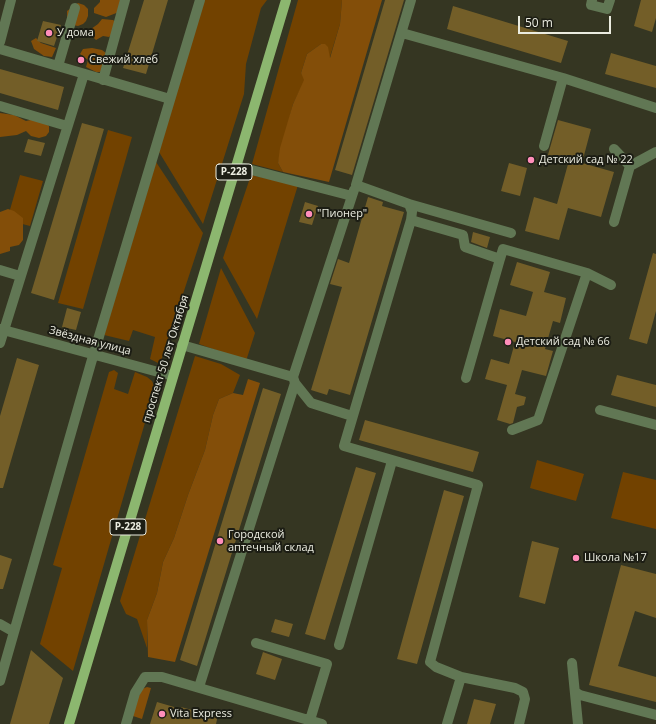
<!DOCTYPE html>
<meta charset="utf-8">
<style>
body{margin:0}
#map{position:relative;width:656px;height:724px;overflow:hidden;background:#353622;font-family:"Open Sans",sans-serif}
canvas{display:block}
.scale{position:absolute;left:518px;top:16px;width:93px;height:18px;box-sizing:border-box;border:2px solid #ebece0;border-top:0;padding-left:5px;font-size:12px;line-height:14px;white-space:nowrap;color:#ebece0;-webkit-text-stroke:3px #1c1d14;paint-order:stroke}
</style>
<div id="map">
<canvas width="656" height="724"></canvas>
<div class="scale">50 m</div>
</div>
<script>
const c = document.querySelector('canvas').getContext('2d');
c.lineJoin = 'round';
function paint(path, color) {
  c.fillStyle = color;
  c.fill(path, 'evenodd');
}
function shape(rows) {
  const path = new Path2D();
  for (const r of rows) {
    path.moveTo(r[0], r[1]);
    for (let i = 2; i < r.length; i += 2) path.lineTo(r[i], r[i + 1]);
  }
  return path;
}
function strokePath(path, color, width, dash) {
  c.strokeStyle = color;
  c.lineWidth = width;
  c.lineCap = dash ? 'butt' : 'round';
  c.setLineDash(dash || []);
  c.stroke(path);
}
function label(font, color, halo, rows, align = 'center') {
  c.font = font + ' "Open Sans",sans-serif';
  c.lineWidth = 4;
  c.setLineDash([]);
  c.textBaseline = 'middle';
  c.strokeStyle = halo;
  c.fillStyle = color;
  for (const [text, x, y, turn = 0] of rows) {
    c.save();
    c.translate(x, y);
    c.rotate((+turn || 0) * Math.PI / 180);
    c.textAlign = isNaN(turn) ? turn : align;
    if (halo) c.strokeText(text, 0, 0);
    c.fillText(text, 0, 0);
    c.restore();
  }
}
paint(shape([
 [204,0,267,0,261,8,246,64,244,94,203,224,159,152],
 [298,0,342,0,340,24,329,60,321,44,307,54,301,73,305,80,293,104,278,163,283,172,252,164],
 [108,130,132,137,83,309,58,303],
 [156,162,203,233,160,364,150,359,155,337,133,330,129,341,104,335],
 [20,175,43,181,30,226,7,220],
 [251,175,298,185,257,319,223,258],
 [221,268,255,333,246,361,199,344],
 [195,356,221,364,240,375,233,393,219,399,213,415,205,450,188,495,174,538,163,562,157,593,147,620,147,648,137,619,126,614,120,601],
 [114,370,118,373,114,389,128,394,135,372,147,377,152,381,155,388,73,671,40,644,62,568,53,565,109,372],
 [537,460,584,474,576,501,530,488],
 [623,472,656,480,656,529,611,518]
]), '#724200');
paint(shape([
 [100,0,123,0,119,12,106,17,94,13,94,8,100,2],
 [342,0,382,0,329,182,283,172,278,163,280,148,293,104,304,80,301,73,307,54,321,44,325,44,328,47,330,58,340,24],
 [78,3,84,5,88,9,88,16,86,21,83,24,78,26,67,24,67,11],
 [102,19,113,20,117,23,113,33,109,37,103,36,96,40,90,34,91,29,98,24],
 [36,38,41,43,56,48,52,57,44,56,34,49,31,41],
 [92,48,102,50,106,53,101,71,100,72,96,72,86,67,88,60,80,54,83,49],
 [0,113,14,115,26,121,35,119,42,121,49,126,49,132,46,136,39,138,31,136,26,131,17,135,0,137],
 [8,209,14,211,23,218,23,240,19,245,10,247,10,251,0,254,0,212],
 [248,379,260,383,175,662,148,657,147,620,157,593,163,562,174,538,188,495,205,450,213,415,219,399,233,393,243,395],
 [147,687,151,688,142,719,130,715,142,689]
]), '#834e09');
paint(shape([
 [144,0,168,0,146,74,123,68],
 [385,0,404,0,352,175,335,170],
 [641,0,656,0,656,18,652,32,634,26],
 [453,6,568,41,561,63,447,29],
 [43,21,61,25,54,46,37,41],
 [611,53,656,66,656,88,605,74],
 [0,69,64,87,58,110,0,93],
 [558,120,591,129,582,163,614,172,601,217,568,208,559,240,525,231,534,197,557,204,568,164,547,158],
 [82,123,104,129,54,300,31,293],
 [28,139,45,143,41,156,24,152],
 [509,163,527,168,520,196,501,191],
 [368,197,383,202,382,206,404,212,350,395,329,389,327,395,311,390,342,287,330,284,338,259,349,263],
 [305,202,318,206,312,225,299,222],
 [473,232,490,237,487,248,471,242],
 [653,253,656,254,656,311,647,344,629,339],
 [517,262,550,272,544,292,566,298,560,323,553,321,545,349,553,351,546,376,522,370,515,394,526,397,524,405,517,407,513,423,510,424,497,420,507,385,485,379,491,359,509,364,515,342,493,336,500,309,526,316,533,292,510,285],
 [67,308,81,312,76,330,62,327],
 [17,358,39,365,3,488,0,488,0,416],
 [617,375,656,385,656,407,611,395],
 [263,388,281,394,197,666,180,660],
 [365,420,479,452,473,472,359,440],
 [356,467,376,473,325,640,305,634],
 [444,490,464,496,417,664,397,659],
 [532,541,559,548,545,604,519,597],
 [0,555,12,559,3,589,0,589],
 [621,565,656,574,656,618,635,611,618,666,656,677,656,702,589,685],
 [275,619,293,624,289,637,271,632],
 [31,650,63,678,49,724,10,724],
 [263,652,282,659,275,680,256,674],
 [474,699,496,704,490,724,467,724],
 [157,702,181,709,181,707,192,710,193,707,218,715,216,724,150,724]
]), '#735e28');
strokePath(shape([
 [411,0,356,185,409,204,412,212,411,220,344,446,478,485,430,662,436,667,461,677],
 [592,0,591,5,607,9,610,0],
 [402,33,563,78,656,108],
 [0,42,11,0],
 [0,49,170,99],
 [58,66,75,8],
 [103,80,125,0],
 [0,106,67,126],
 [544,146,563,78],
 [614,149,630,166],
 [236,166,352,196,354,190],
 [409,204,511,233],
 [411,220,463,235,465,247,500,259,503,249,587,273,611,285],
 [614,222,630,166,656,152],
 [0,270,20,276],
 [0,329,173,376],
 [0,343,84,74],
 [182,345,293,377,295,383,199,687],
 [293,377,352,196],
 [466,378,500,259],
 [295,383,311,403,352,416],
 [600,410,656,425],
 [512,430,538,420,587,273],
 [0,624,14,632],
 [256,643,327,664,310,720],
 [339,645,392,461],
 [572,663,578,724],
 [0,681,91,363,200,0],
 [575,692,580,695,656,715],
 [126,724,135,693,145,677,162,677,322,724],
 [447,724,461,677,515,688,523,692,525,699,519,724]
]), '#617754', 10);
strokePath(shape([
 [69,724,286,0]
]), '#8cb76f', 10);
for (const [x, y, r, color] of [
 [49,33,4,"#ff8eba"],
 [81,60,4,"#ff8eba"],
 [531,160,4,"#ff8eba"],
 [309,214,4,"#ff8eba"],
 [508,342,4,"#ff8eba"],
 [220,541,4,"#ff8eba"],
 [576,558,4,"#ff8eba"],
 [162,714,4,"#ff8eba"]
]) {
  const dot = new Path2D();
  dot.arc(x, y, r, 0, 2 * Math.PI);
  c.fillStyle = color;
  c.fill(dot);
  strokePath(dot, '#1c1d14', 1.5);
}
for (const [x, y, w] of [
 [234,172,36],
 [128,527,36]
]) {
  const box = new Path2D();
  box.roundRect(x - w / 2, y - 8, w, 16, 3);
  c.fillStyle = '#1c1d14';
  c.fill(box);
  strokePath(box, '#ebece0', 1);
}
label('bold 10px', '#ebece0', null, [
 ["Р-228",234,172],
 ["Р-228",128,527]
]);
label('11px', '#ebece0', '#1c1d14', [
 ["У дома",57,33],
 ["Свежий хлеб",89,60],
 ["Детский сад № 22",539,160],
 ["\"Пионер\"",317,214],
 ["Детский сад № 66",516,342],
 ["Городской",228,535],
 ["аптечный склад",228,548],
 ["Школа №17",584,558],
 ["Vita Express",170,714]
], 'left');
label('11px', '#ebece0', '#1c1d14', [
 ["Звёздная улица",90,341,15],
 ["проспект 50 лет Октября",166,359,-73]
]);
</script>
